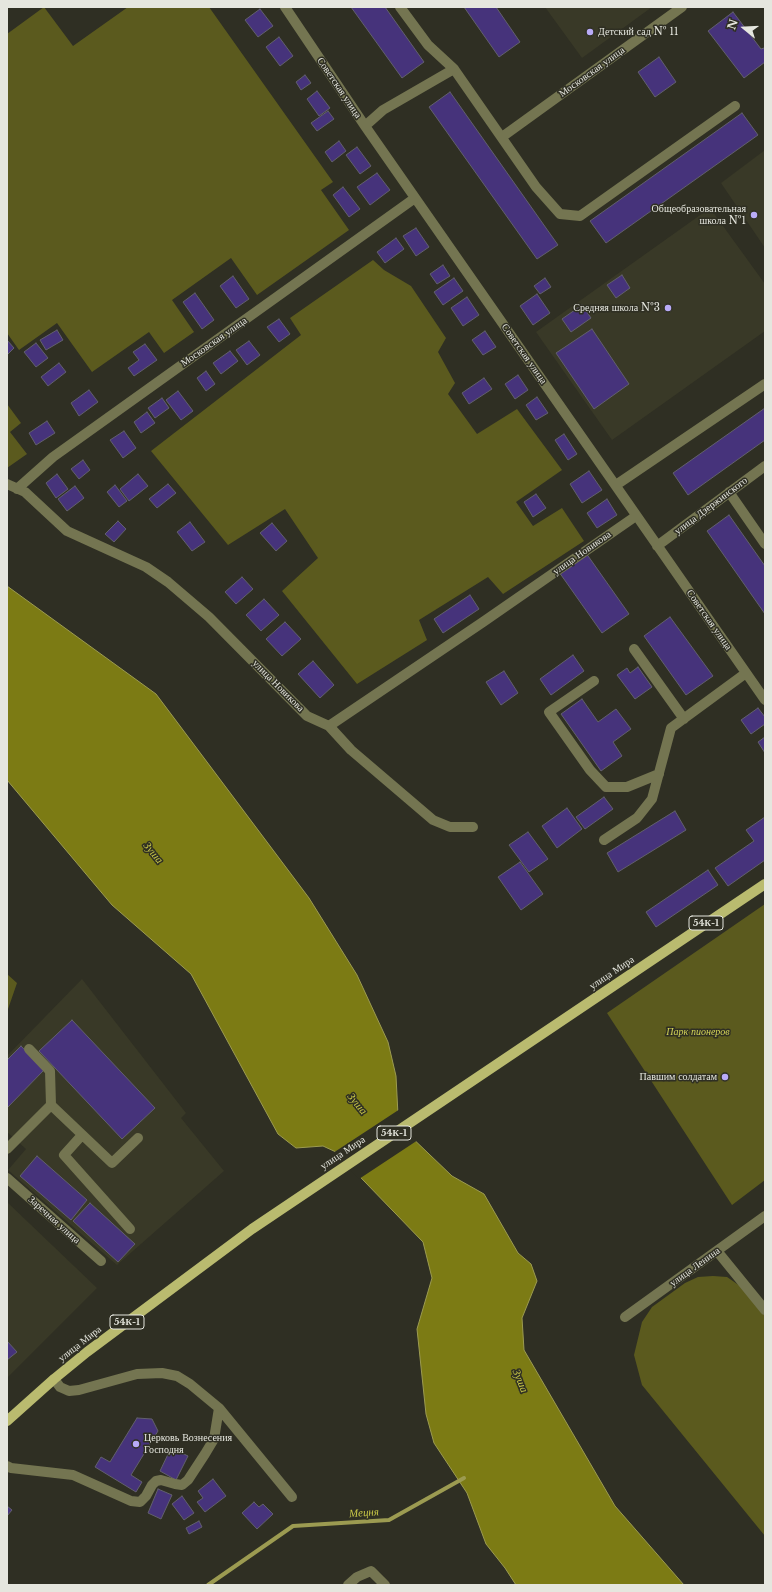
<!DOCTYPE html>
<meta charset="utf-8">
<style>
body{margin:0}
#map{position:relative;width:772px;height:1592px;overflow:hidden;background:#2f2f23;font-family:"Libre Baskerville",serif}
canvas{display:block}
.frame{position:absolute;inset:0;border:8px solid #e5e6de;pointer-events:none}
.north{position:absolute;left:724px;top:8px;width:40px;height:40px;-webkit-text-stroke:3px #2f2f23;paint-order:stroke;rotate:288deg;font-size:11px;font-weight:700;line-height:16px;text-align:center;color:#e5e6de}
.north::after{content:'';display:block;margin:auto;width:14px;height:18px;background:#e5e6de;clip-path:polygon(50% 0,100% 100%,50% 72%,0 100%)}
</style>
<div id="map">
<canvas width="772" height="1592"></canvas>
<div class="frame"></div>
<div class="north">N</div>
</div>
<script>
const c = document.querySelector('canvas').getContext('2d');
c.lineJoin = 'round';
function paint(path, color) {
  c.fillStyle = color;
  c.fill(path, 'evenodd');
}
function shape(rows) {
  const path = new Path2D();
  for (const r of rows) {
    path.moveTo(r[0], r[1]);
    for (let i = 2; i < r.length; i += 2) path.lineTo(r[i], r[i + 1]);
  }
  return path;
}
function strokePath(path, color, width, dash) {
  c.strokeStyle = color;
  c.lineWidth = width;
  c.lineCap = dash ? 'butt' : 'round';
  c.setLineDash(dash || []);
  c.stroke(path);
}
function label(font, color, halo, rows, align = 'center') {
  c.font = font + ' "Libre Baskerville",serif';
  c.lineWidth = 3;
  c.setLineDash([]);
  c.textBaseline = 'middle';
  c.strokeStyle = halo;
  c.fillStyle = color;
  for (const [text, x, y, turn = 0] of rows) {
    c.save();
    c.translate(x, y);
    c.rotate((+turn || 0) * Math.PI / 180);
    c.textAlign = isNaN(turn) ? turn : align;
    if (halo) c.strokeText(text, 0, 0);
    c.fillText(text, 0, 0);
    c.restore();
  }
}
paint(shape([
 [545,7,652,7,582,58],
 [765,150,765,248,721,183],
 [710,208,765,284,765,331,612,440,536,332],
 [82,979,186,1113,181,1118,224,1171,117,1265,8,1170,26,1149,7,1132,7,1056],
 [7,1202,97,1288,7,1378]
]), '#393927');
paint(shape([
 [44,7,73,46,128,7,209,7,333,182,321,190,349,230,257,295,231,258,172,300,194,332,164,353,149,332,92,372,57,323,19,350,7,333,7,34],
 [373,260,384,270,411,286,446,338,438,352,455,383,448,394,477,434,517,409,562,470,516,502,533,526,562,508,584,541,503,594,488,577,419,620,427,640,357,684,282,591,318,558,285,509,228,545,151,451,301,335,290,318],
 [7,404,21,423,10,432,27,454,7,468],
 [765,904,765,1180,732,1205,607,1013],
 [7,974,17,983,7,1012],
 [713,1276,727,1277,743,1288,765,1316,765,1536,642,1385,634,1355,642,1322,652,1307,685,1283,698,1277]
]), '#5b5a1e');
const water = shape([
 [7,586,156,694,309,898,357,975,388,1042,396,1076,398,1115,405,1131,452,1176,484,1194,518,1253,531,1264,537,1281,522,1318,524,1350,615,1506,684,1585,516,1585,505,1568,486,1544,467,1493,434,1443,426,1414,417,1329,432,1278,423,1242,336,1152,323,1146,296,1148,278,1134,191,974,112,905,7,780,7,586]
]);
paint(water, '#7c7b14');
strokePath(water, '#9c9b51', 1);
paint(shape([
 [400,1109,400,1115,407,1130,418,1140,359,1179,333,1153]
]), '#2f2f23');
strokePath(shape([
 [208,1585,293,1526,389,1520,464,1478]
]), '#9c9b51', 4);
const building = shape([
 [351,7,385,7,424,62,402,78,351,7],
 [464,7,496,7,520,42,499,57,464,7],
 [260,9,273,26,258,37,245,20,260,9],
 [733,12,761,49,764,48,765,50,765,62,744,78,708,31,733,12],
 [279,37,293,56,280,66,266,47,279,37],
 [659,57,676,82,655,97,638,72,659,57],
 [305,75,311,83,301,90,296,82,305,75],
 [317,91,330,108,319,116,307,99,317,91],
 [450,92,558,245,537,259,429,107,450,92],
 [328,111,334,119,317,131,311,123,328,111],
 [742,113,758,135,606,243,590,221,742,113],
 [339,141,346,151,332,162,325,152,339,141],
 [357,147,371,166,360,174,346,155,357,147],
 [377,173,390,190,370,205,357,187,377,173],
 [343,187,360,209,349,217,333,195,343,187],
 [416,228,429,247,416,256,403,236,416,228],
 [396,238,404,249,385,263,377,252,396,238],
 [443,265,450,276,437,284,430,274,443,265],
 [622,275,630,288,616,298,607,285,622,275],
 [233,276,249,299,236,308,220,286,233,276],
 [454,278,463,291,443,305,434,292,454,278],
 [545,278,551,287,540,294,534,286,545,278],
 [195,293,214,320,202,329,183,302,195,293],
 [537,294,550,313,533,325,520,306,537,294],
 [467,297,479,315,463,326,451,308,467,297],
 [582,305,591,318,571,332,562,319,582,305],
 [279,319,290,334,279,342,267,327,279,319],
 [592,329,629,384,594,409,556,353,592,329],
 [57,330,63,340,46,350,40,340,57,330],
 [485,331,496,347,483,355,472,340,485,331],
 [7,340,14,348,7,355,7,340],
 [249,341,260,355,247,365,236,350,249,341],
 [36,343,48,358,36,367,24,352,36,343],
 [145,344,157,360,134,376,128,368,139,360,133,352,145,344],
 [230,351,238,361,221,374,213,363,230,351],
 [59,363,66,372,48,386,41,377,59,363],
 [206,371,215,384,206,391,197,378,206,371],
 [518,375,528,390,515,399,505,384,518,375],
 [484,378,492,389,469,404,462,393,484,378],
 [89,390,98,402,79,416,71,403,89,390],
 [178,391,193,411,181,420,166,400,178,391],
 [537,397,548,413,536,420,526,405,537,397],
 [162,398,169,408,155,418,148,408,162,398],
 [765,408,765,440,688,495,673,473,765,408],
 [147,412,155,423,141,433,134,422,147,412],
 [47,421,55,433,36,445,29,433,47,421],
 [124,431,136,448,123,458,110,440,124,431],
 [564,434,577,454,568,460,555,440,564,434],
 [83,460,90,470,79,479,71,469,83,460],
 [589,471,602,490,582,503,570,484,589,471],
 [57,474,68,489,56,498,46,483,57,474],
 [138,474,148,486,129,501,120,489,138,474],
 [168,484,176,493,157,508,149,499,168,484],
 [115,485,127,501,119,507,107,492,115,485],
 [75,486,84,498,67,511,58,499,75,486],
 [536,494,546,508,533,517,524,502,536,494],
 [607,499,617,515,597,528,587,513,607,499],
 [729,515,765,566,765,614,707,531,729,515],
 [118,521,126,529,114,542,105,534,118,521],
 [190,522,205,542,192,551,177,532,190,522],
 [272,523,287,541,276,551,260,533,272,523],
 [586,553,629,614,602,633,559,572,586,553],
 [242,577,253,589,236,604,225,592,242,577],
 [470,595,479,609,443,633,434,619,470,595],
 [264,599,279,615,261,631,246,615,264,599],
 [670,617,713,676,686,695,644,636,670,617],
 [285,622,301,639,282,656,266,639,285,622],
 [573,655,584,671,551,695,540,679,573,655],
 [313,661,334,685,320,698,298,674,313,661],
 [638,667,652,687,635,699,617,675,627,668,630,673,638,667],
 [504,671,518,693,501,705,486,682,504,671],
 [582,699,598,722,616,709,631,729,613,742,622,756,601,771,561,714,582,699],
 [758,708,765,717,765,724,751,734,741,720,758,708],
 [765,737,765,753,758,742,765,737],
 [604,797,613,809,585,829,576,817,604,797],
 [567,808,582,829,557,848,542,826,567,808],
 [675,811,686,830,618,872,607,853,675,811],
 [765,817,765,860,728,886,715,868,754,841,746,830,765,817],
 [528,832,548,859,529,872,509,845,528,832],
 [520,862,543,894,521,910,498,877,520,862],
 [708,870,718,885,656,927,646,912,708,870],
 [72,1020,155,1108,122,1139,39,1051,72,1020],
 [21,1046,44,1070,7,1108,7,1060,21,1046],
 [37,1156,87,1200,71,1220,20,1176,37,1156],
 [90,1203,135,1244,118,1262,73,1221,90,1203],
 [7,1341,17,1352,7,1360,7,1341],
 [137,1418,152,1419,158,1431,131,1475,142,1482,136,1492,95,1467,101,1457,110,1462,137,1418],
 [171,1448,188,1456,176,1480,160,1471,171,1448],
 [213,1479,226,1496,205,1512,197,1502,203,1498,198,1491,213,1479],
 [158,1489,172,1495,161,1519,148,1513,158,1489],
 [182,1496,194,1513,184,1520,172,1504,182,1496],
 [254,1502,259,1507,263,1504,273,1514,257,1529,242,1513,254,1502],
 [7,1506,12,1510,7,1516,7,1506],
 [199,1521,202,1527,189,1534,186,1528,199,1521]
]);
paint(building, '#46337b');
strokePath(building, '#62606d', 1);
strokePath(shape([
 [285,7,365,126,765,700],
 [400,7,428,45,454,69],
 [365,126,383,110,454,69,536,187,560,214,580,216,735,106],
 [502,137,682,7],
 [7,484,25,492,67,531,146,567,168,582,209,617,307,716,329,726,351,750,433,820,450,827,473,827],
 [616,485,765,384],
 [17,489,53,457,415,198],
 [729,492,765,544],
 [657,546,765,466],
 [634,649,684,719],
 [594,681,549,712,590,770,606,787,627,787,659,774],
 [329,726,483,622,636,516],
 [604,840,637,818,652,799,671,728,746,673],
 [29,1049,50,1071,51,1105],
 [82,1135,64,1155,130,1229],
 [7,1149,51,1105,112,1163,138,1138],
 [7,1178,101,1261],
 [717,1251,765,1310],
 [625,1317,765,1216],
 [54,1379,60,1387,69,1391,79,1390,137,1374,162,1373,177,1376,190,1384,219,1408,292,1497],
 [7,1466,11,1468,73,1475,131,1501,140,1502,146,1496,152,1485,156,1481,161,1480,175,1484,182,1485,188,1480,205,1454,214,1439,219,1408],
 [348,1585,357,1577,371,1571,385,1585]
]), '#747551', 10);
strokePath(shape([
 [7,1421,54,1379,87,1352,252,1229,765,884]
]), '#babb6f', 10);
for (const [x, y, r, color] of [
 [590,32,4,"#b9abf7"],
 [754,215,4,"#b9abf7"],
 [668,308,4,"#b9abf7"],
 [725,1077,4,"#b9abf7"],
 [136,1444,4,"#b9abf7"]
]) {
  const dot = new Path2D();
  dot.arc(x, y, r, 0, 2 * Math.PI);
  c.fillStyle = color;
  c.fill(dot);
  strokePath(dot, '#2f2f23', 1.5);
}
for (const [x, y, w] of [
 [706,923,34],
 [394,1133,34],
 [127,1322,34]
]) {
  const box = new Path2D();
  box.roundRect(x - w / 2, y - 7, w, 14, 3);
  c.fillStyle = '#2f2f23';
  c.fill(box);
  strokePath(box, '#e5e6de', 1);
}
label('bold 9px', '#e5e6de', null, [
 ["54К-1",706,923],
 ["54К-1",394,1133],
 ["54К-1",127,1322]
]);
label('10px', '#e5e6de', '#2f2f23', [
 ["Детский сад № 11",598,32,"left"],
 ["Общеобразовательная",746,209],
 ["школа №1",746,221],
 ["Средняя школа №3",660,308],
 ["Павшим солдатам",717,1077],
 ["Церковь Вознесения",144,1438,"left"],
 ["Господня",144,1450,"left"]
], 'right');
label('10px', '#e5e6de', '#2f2f23', [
 ["Московская улица",592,72,-36],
 ["Советская улица",339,88,56],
 ["Московская улица",214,342,-35],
 ["Советская улица",524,354,55],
 ["улица Дзержинского",711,506,-37],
 ["улица Новикова",582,553,-35],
 ["Советская улица",709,620,55],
 ["улица Новикова",278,686,45],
 ["улица Мира",612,973,-34],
 ["улица Мира",343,1153,-34],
 ["Заречная улица",54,1220,42],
 ["улица Ленина",695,1267,-36],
 ["улица Мира",80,1344,-38]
]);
label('italic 10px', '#d5d558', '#2f2f23', [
 ["Парк пионеров",698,1032]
]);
label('italic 11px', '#c7c647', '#2f2f23', [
 ["Зуша",153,853,51],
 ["Зуша",357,1104,51],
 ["Зуша",520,1381,68],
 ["Мецня",364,1513,-4]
]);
</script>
